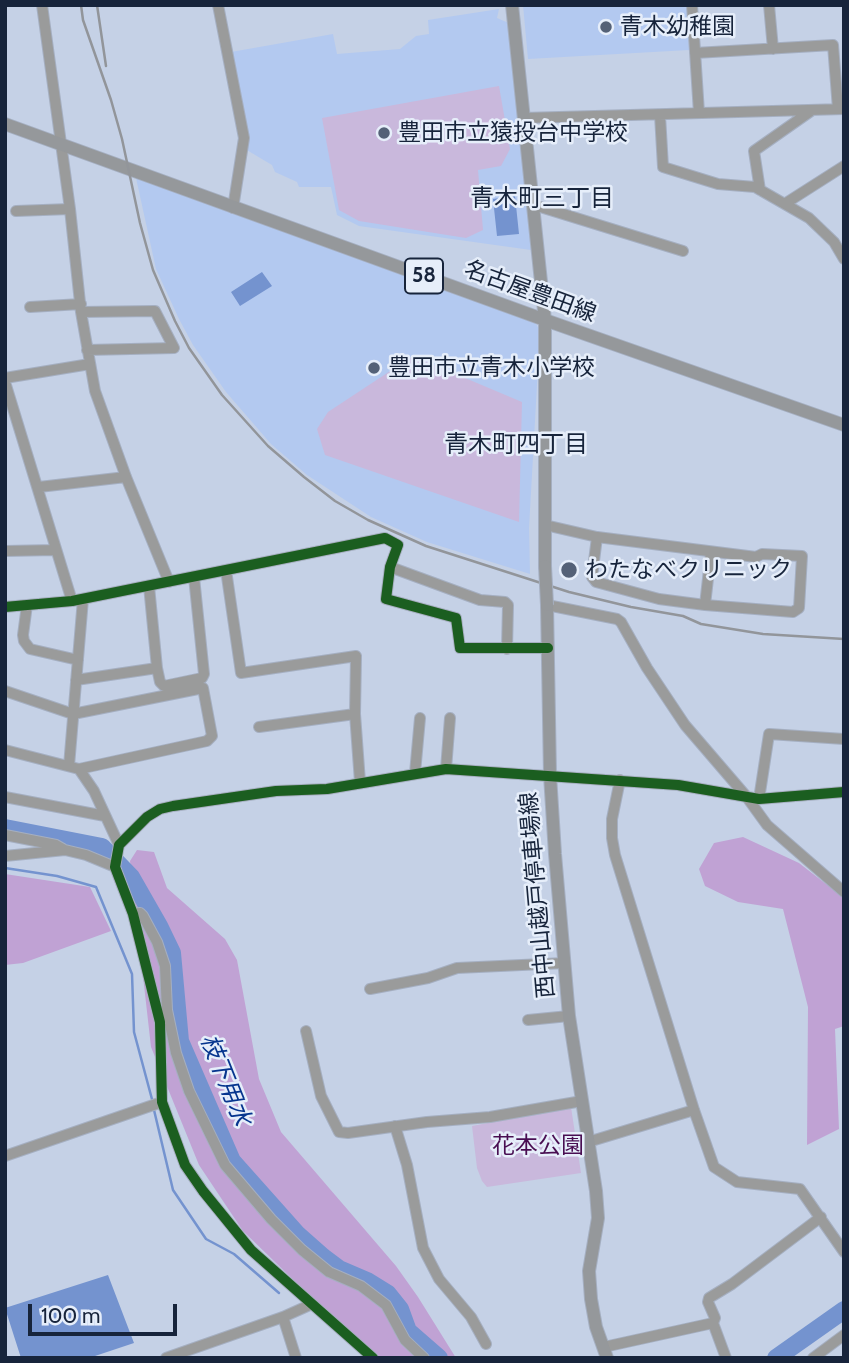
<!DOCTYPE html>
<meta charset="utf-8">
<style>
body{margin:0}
#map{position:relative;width:849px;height:1363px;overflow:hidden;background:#c5d1e6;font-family:Cabin,sans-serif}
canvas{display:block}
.frame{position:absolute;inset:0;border:7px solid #17243b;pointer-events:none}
.scale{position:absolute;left:28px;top:1304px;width:149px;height:32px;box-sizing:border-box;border:4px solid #17243b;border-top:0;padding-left:9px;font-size:21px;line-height:24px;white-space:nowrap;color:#17243b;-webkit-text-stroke:5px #e6eefa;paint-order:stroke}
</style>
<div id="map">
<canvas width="849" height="1363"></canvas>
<div class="frame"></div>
<div class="scale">100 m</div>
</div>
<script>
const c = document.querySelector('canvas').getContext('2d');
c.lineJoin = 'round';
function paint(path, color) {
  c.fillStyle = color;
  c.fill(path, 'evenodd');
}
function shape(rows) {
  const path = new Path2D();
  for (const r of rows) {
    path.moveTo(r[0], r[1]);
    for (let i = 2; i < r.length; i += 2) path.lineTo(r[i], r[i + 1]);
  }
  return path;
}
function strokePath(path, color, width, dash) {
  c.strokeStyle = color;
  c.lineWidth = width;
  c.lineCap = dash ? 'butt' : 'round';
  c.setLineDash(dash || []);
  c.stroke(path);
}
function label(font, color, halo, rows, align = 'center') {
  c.font = font + ' Cabin,"Noto Sans JP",sans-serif';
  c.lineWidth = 5;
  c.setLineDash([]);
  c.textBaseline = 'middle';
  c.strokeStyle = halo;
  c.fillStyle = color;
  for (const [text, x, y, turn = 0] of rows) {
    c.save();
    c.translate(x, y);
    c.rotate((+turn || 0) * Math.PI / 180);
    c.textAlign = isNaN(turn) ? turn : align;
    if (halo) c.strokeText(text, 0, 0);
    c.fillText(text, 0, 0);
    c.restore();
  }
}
paint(shape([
 [523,5,687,5,689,50,528,59],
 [499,9,497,18,511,24,531,250,359,226,337,215,331,187,299,187,297,182,275,172,272,165,245,149,248,129,231,52,333,34,337,54,400,49,416,36,429,34,428,20],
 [136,178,535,322,540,331,529,528,530,574,427,542,371,517,307,475,271,444,226,392,193,345,179,319,156,269]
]), '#b3c9f0');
paint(shape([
 [499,86,510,149,501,166,478,170,483,230,466,238,359,221,339,210,322,118],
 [413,356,522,402,519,522,325,455,317,429,328,412],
 [571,1107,581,1173,487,1187,482,1181,477,1168,472,1126]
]), '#c9b8dc');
paint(shape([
 [743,837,799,863,844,898,844,1026,835,1029,839,1129,807,1145,808,1007,783,909,738,902,705,886,699,869,714,843],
 [137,850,154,852,167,888,225,939,237,960,259,1079,281,1132,396,1266,418,1297,456,1358,374,1358,243,1231,199,1165,151,1047,130,861],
 [5,874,90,887,111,931,23,963,5,965]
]), '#c0a2d4');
paint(shape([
 [515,196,519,234,497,236,493,199],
 [262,272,272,286,240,306,231,292],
 [108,1275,134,1343,89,1358,21,1358,5,1308]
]), '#7493cf');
strokePath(shape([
 [5,868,57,876,96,887,132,974,134,1032,153,1103],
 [154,1110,173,1190,206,1239,234,1254,279,1293]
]), '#7493cf', 2.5);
strokePath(shape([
 [5,828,102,847,131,877,159,926,172,953,180,1041,232,1161,297,1234,323,1257,339,1269,367,1281,388,1294,400,1309,408,1331,439,1358],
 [776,1358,844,1310]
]), '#7493cf', 18);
const minor = shape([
 [42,5,70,209,81,312,95,391,126,477,169,582],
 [218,5,244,138,233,208],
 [692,5,699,113],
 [769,5,773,49],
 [695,53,833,45,838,109],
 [660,115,663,167,718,184,755,187,809,218,834,242,844,259],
 [524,118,844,109],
 [760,190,754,151,811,111],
 [786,203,844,166],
 [534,205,683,251],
 [16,211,70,209],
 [30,307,81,304],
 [81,312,155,311,174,348,87,350],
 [5,378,90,364],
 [5,382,72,601],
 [39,487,126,477],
 [545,525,597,537,756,557,762,554,802,556,799,608,793,612,705,605,711,552],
 [597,537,592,577,596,582,659,599,705,605],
 [5,551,55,550],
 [390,567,480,600,505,602,508,605,507,649],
 [226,570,241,673,356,656,355,714,360,782],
 [149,586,157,668,160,682,164,686,202,678,204,674,194,577],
 [27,605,23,635,24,641,30,649,78,660],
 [547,605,617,619,621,622,647,668,685,725,746,796,767,825,844,892],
 [5,607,72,601,385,538,398,545,390,567,386,599,456,618,460,648,548,648],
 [76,680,157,668],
 [5,691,73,714,203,688,212,736,207,741,79,769,5,750],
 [259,727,355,714],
 [69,766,83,599],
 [79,769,94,791,119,845],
 [446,769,450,718],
 [415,773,420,718],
 [620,780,612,819,612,838,615,855,694,1110,714,1167,737,1182,800,1189,844,1252],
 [5,797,105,816],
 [759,799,769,734,844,739],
 [5,835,56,845,63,849],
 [5,856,65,850,86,855,115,867],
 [133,914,140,913,143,916,157,942,165,966,167,1010,176,1053,189,1091,225,1165,271,1219,302,1250,329,1272,361,1286,386,1305,405,1340,424,1358],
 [370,989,428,978,457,968,565,963],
 [528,1020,569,1016],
 [306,1031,321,1096,339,1132,348,1133,427,1122,490,1117,582,1101],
 [395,1126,407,1165,423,1248,439,1279,471,1317,486,1344],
 [588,1142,694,1110],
 [5,1156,162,1102],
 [283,1317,296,1358],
 [604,1347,713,1323],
 [166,1358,283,1317,312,1304],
 [373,1358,251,1250,203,1191,185,1165,162,1102,160,1022,133,914,115,867,119,845,147,817,160,809,173,806,276,791,327,789,446,769,678,785,759,799,844,792],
 [726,1358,713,1323,715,1318,708,1302,709,1298,732,1284,821,1217],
 [813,1358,844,1335]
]);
const major = shape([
 [512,5,545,320,545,566],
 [5,124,545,320,844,425],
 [547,605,550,775,555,854,569,1016,596,1191,598,1218,589,1271,591,1299,596,1327,607,1358]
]);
strokePath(minor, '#a5afc1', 12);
strokePath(major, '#a5afc1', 14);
strokePath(minor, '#9a9b9b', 10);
strokePath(major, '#95989b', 12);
strokePath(shape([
 [81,5,83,20,111,100,122,139,140,223,153,270,175,321,189,348,222,395,268,446,304,477,335,501,368,520,426,546,569,592,631,607,683,616,701,624,763,634,844,639],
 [97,5,106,66]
]), '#92959a', 2.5);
const majorBridge = shape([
 [545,566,547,605]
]);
strokePath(majorBridge, '#a5afc1', 14, []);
strokePath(majorBridge, '#95989b', 12);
strokePath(shape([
 [5,607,72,601,385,538,398,545,390,567,386,599,456,618,460,648,548,648],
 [373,1358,251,1250,203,1191,185,1165,162,1102,160,1022,133,914,115,867,119,845,147,817,160,809,173,806,276,791,327,789,446,769,678,785,759,799,844,792]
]), '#1b5e20', 10);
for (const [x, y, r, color] of [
 [606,27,7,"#546177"],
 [384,133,7,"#546177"],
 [374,368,7,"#546177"],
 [569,570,9,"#546177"]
]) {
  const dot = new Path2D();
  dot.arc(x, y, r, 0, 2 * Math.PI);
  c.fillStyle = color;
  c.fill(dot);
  strokePath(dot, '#e6eefa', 2.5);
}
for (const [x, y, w] of [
 [424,276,38]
]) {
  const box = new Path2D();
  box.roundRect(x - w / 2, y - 17.5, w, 35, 5);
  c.fillStyle = '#e6eefa';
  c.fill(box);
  strokePath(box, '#17243b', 2);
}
label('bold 21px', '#17243b', null, [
 ["58",424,276]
]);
label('23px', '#17243b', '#e6eefa', [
 ["青木幼稚園",620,27],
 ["豊田市立猿投台中学校",398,133],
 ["豊田市立青木小学校",388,368],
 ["わたなべクリニック",585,570]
], 'left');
label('23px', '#17243b', '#e6eefa', [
 ["名古屋豊田線",530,292,20],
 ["西中山越戸停車場線",538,895,-95]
]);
label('23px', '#490e52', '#e6eefa', [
 ["花本公園",538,1146]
]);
label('24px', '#17243b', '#e6eefa', [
 ["青木町三丁目",542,199],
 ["青木町四丁目",516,445]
]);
label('italic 24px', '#06358e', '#e6eefa', [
 ["枝下用水",225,1080,68]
]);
</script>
